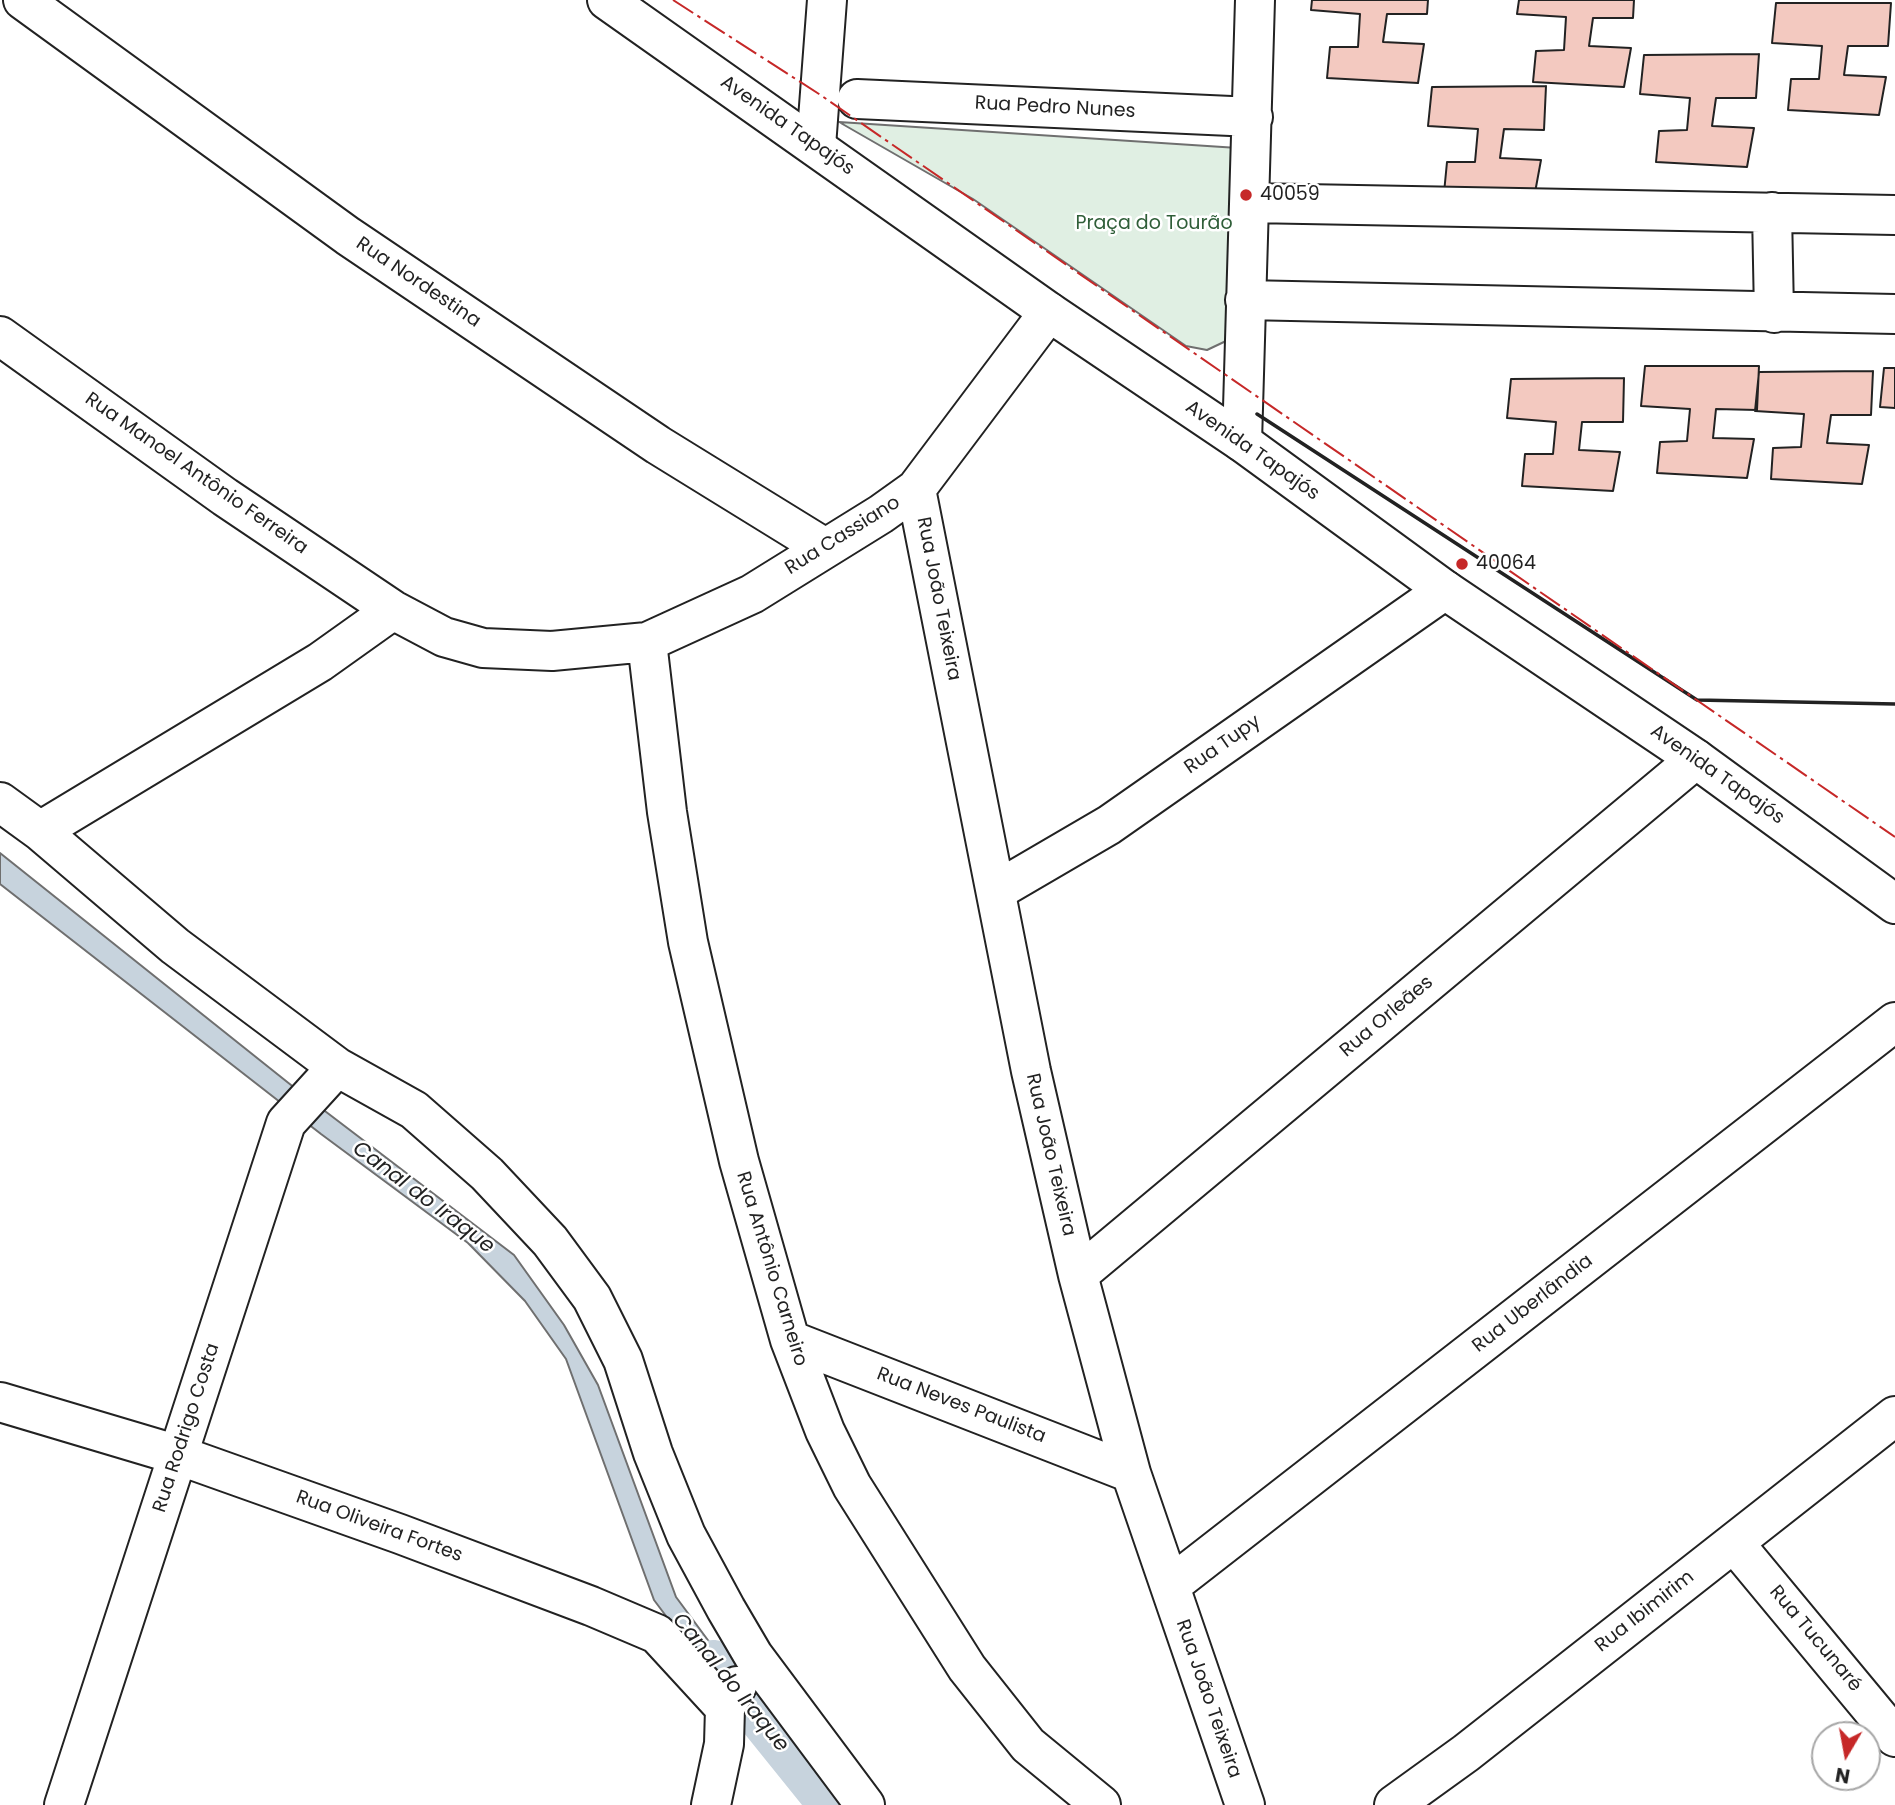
<!DOCTYPE html>
<meta charset="utf-8">
<style>
body{margin:0}
#map{position:relative;width:1895px;height:1805px;overflow:hidden;background:#fff;font-family:Poppins,sans-serif}
canvas{display:block}
.north{position:absolute;left:1811px;top:1721px;width:70px;height:70px;box-sizing:border-box;background:#fff;border:2px solid #a7a7a7;border-radius:50%;rotate:190deg;font-size:19px;font-weight:700;line-height:28px;text-align:center;color:#222}
.north::after{content:'';display:block;margin:auto;width:24px;height:32px;background:#c62828;clip-path:polygon(50% 0,100% 100%,50% 72%,0 100%)}
</style>
<div id="map">
<canvas width="1895" height="1805"></canvas>
<div class="north">N</div>
</div>
<script>
const c = document.querySelector('canvas').getContext('2d');
c.lineJoin = 'round';
function paint(path, color) {
  c.fillStyle = color;
  c.fill(path, 'evenodd');
}
function shape(rows) {
  const path = new Path2D();
  for (const r of rows) {
    path.moveTo(r[0], r[1]);
    for (let i = 2; i < r.length; i += 2) path.lineTo(r[i], r[i + 1]);
  }
  return path;
}
function strokePath(path, color, width, dash) {
  c.strokeStyle = color;
  c.lineWidth = width;
  c.lineCap = dash ? 'butt' : 'round';
  c.setLineDash(dash || []);
  c.stroke(path);
}
function label(font, color, halo, rows, align = 'center') {
  c.font = font + ' Poppins,sans-serif';
  c.lineWidth = 5;
  c.setLineDash([]);
  c.textBaseline = 'middle';
  c.strokeStyle = halo;
  c.fillStyle = color;
  for (const [text, x, y, turn = 0] of rows) {
    c.save();
    c.translate(x, y);
    c.rotate((+turn || 0) * Math.PI / 180);
    c.textAlign = isNaN(turn) ? turn : align;
    if (halo) c.strokeText(text, 0, 0);
    c.fillText(text, 0, 0);
    c.restore();
  }
}
const green = shape([
 [839,122,1238,148,1226,341,1207,350,1186,346,973,199,839,122]
]);
paint(green, '#e0efe3');
strokePath(green, '#6f6f6f', 2);
const water = shape([
 [0,853,296,1089,514,1255,564,1325,598,1385,676,1597,730,1670,717,1684,654,1600,566,1359,525,1301,468,1243,321,1134,0,884,0,853]
]);
paint(water, '#c7d3dd');
strokePath(water, '#6f6f6f', 2);
strokePath(shape([
 [713,1661,829,1805]
]), '#c7d3dd', 42);
const building = shape([
 [1312,0,1428,0,1427,14,1387,14,1383,42,1424,44,1418,83,1327,78,1330,47,1358,47,1360,14,1311,10,1312,0],
 [1519,0,1634,0,1633,18,1593,18,1589,46,1631,48,1624,87,1533,82,1536,51,1564,50,1566,17,1517,14,1519,0],
 [1776,3,1891,3,1888,46,1848,46,1844,75,1886,77,1879,115,1788,110,1791,79,1819,79,1822,46,1772,43,1776,3],
 [1759,54,1756,98,1716,98,1712,126,1754,128,1747,167,1656,162,1659,131,1687,130,1690,98,1640,94,1644,55,1759,54],
 [1546,86,1544,130,1504,129,1500,158,1541,160,1534,198,1444,193,1447,162,1475,162,1478,129,1428,126,1432,87,1546,86],
 [1645,366,1759,366,1757,410,1716,409,1713,438,1754,439,1747,478,1657,473,1660,442,1687,441,1690,409,1641,406,1645,366],
 [1884,368,1895,368,1895,408,1880,407,1884,368],
 [1873,371,1871,415,1831,415,1827,443,1869,445,1862,484,1771,479,1773,448,1801,447,1804,414,1755,411,1759,372,1873,371],
 [1624,378,1623,422,1582,422,1579,450,1620,452,1613,491,1522,486,1525,454,1553,454,1556,422,1507,418,1511,379,1624,378]
]);
paint(building, '#f3c9c0');
strokePath(building, '#222', 2);
const minor = shape([
 [23,0,348,236,658,445,825,548],
 [857,99,1253,117],
 [816,146,827,0],
 [1250,203,1895,215],
 [1772,212,1774,313],
 [1245,300,1895,314],
 [0,336,225,497,393,610,444,637,483,648,552,651,647,642,752,594,881,514,916,489,1049,312],
 [1242,442,1255,0],
 [916,489,1031,1071,1078,1275,1131,1473,1245,1805],
 [647,642,667,812,688,942,739,1161,790,1340,825,1431,852,1486,967,1668,1028,1745,1101,1805],
 [0,802,40,831,175,946,337,1067,414,1110,487,1174,550,1241,592,1298,623,1360,653,1453,686,1535,726,1609,753,1655,865,1805],
 [40,831,320,662,393,610],
 [996,891,1109,825,1445,590],
 [1078,1275,1696,759],
 [790,1340,1131,1473],
 [0,1402,178,1455,400,1534,591,1606,657,1634,725,1708],
 [1734,1543,1895,1737],
 [1170,1586,1895,1022],
 [64,1805,286,1123,337,1067],
 [711,1805,724,1744,725,1708,737,1686],
 [1394,1805,1466,1753,1895,1416]
]);
const major = shape([
 [607,0,1049,312,1242,442,1445,590,1696,759,1895,904]
]);
strokePath(minor, '#222', 42);
strokePath(major, '#222', 42);
strokePath(minor, '#fff', 38);
strokePath(major, '#fff', 38);
strokePath(shape([
 [1257,414,1697,700,1895,704]
]), '#222', 3.5);
strokePath(shape([
 [673,0,819,94,1895,837]
]), '#c62828', 2, [24, 5, 3.5, 5]);
for (const [x, y, r, color] of [
 [1246,195,7,"#c62828"],
 [1462,564,7,"#c62828"]
]) {
  const dot = new Path2D();
  dot.arc(x, y, r, 0, 2 * Math.PI);
  c.fillStyle = color;
  c.fill(dot);
  strokePath(dot, '#fff', 2.5);
}
label('19px', '#222', '#fff', [
 ["Rua Pedro Nunes",1055,108,3],
 ["Avenida Tapajós",787,126,35],
 ["Rua Nordestina",418,283,34],
 ["Avenida Tapajós",1252,451,35],
 ["Rua Manoel Antônio Ferreira",196,474,35],
 ["Rua Cassiano",843,536,-32],
 ["Rua João Teixeira",938,599,79],
 ["Rua Tupy",1223,745,-35],
 ["Avenida Tapajós",1717,775,35],
 ["Rua Orleães",1387,1017,-40],
 ["Rua João Teixeira",1050,1155,77],
 ["Rua Antônio Carneiro",771,1269,73],
 ["Rua Uberlândia",1533,1304,-38],
 ["Rua Neves Paulista",961,1406,21],
 ["Rua Rodrigo Costa",187,1428,-72],
 ["Rua Oliveira Fortes",379,1527,20],
 ["Rua Ibimirim",1645,1612,-38],
 ["Rua Tucunaré",1815,1639,50],
 ["Rua João Teixeira",1208,1699,71]
]);
label('19px', '#222', '#fff', [
 ["40059",1260,195],
 ["40064",1476,564]
], 'left');
label('19px', '#2f5e38', '#fff', [
 ["Praça do Tourão",1154,224]
]);
label('italic 21px', '#222', '#fff', [
 ["Canal do Iraque",423,1198,37],
 ["Canal do Iraque",730,1683,51]
]);
</script>
